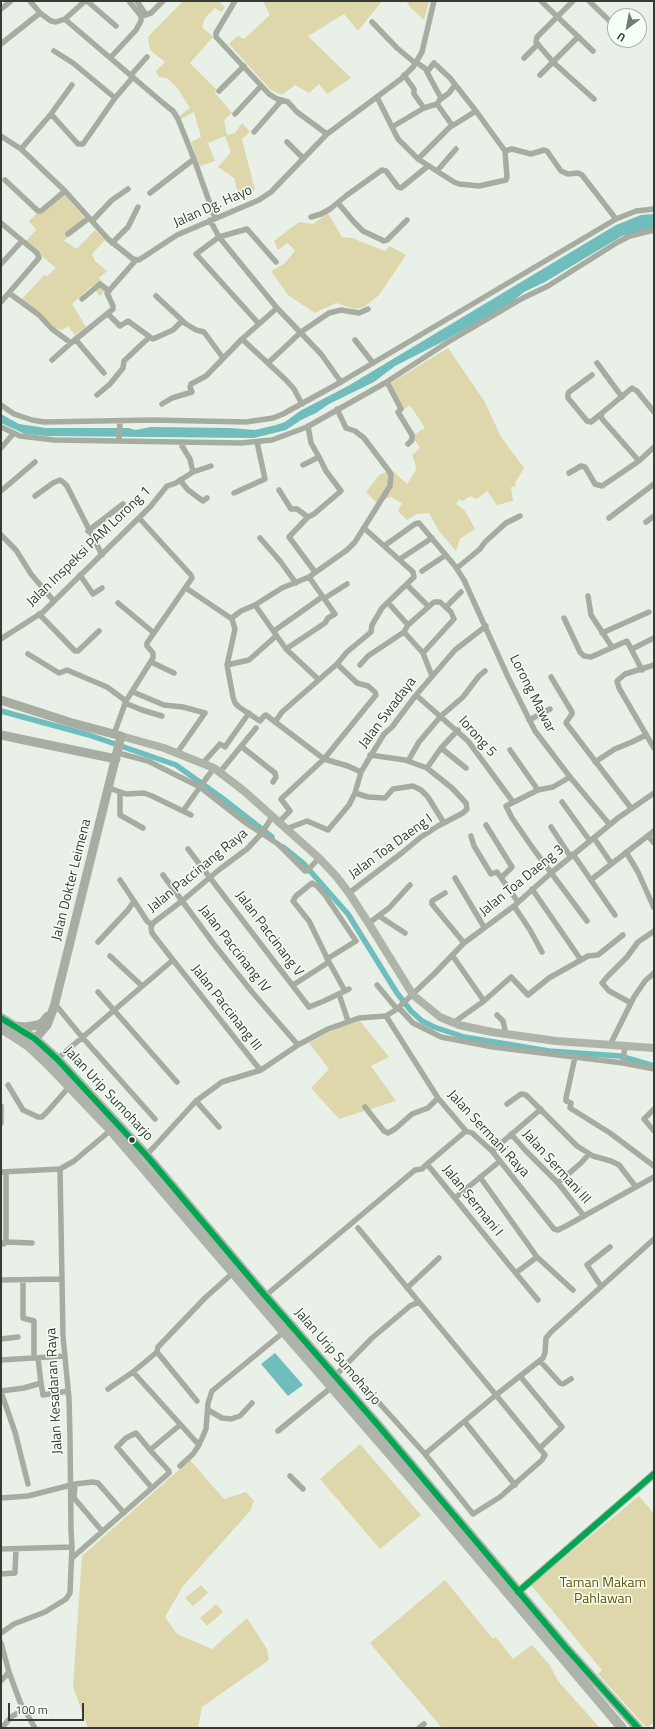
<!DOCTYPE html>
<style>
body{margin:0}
#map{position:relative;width:655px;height:1729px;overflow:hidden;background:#e8f0e8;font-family:"Titillium Web",sans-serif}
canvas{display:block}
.frame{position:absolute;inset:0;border:2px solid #363b36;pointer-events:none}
.north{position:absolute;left:607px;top:8px;width:40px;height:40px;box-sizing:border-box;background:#f6fff6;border:1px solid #a9b1a9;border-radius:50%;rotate:212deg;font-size:11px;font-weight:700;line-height:16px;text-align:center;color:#363b36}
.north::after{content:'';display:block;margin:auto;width:14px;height:18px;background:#747a74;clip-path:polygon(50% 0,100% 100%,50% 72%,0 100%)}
.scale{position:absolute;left:8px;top:1703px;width:76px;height:18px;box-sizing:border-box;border:2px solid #363b36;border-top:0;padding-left:5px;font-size:12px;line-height:14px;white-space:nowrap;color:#363b36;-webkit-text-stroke:3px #f6fff6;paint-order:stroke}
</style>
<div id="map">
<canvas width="655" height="1729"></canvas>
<div class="frame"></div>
<div class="north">U</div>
<div class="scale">100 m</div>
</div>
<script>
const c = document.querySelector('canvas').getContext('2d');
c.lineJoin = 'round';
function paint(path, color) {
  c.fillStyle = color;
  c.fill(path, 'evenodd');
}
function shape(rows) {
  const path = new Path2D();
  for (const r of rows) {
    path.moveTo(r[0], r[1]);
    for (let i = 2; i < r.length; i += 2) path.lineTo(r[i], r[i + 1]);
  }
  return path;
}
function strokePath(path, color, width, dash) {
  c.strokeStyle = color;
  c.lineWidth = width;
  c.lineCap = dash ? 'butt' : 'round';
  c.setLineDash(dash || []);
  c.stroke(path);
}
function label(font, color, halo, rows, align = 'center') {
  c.font = font + ' "Titillium Web",sans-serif';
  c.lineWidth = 3;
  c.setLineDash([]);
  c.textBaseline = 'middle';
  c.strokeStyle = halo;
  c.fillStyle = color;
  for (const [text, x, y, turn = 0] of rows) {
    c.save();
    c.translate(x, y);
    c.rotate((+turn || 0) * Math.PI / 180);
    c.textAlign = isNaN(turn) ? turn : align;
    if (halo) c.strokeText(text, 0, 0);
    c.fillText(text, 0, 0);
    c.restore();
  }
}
paint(shape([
 [183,1,219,1,225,8,221,12,215,8,205,18,202,27,213,37,190,63,216,89,215,93,232,113,224,120,227,135,235,133,242,123,250,132,242,139,255,190,239,196,234,178,218,167,231,152,225,136,208,143,215,161,200,166,191,142,201,137,194,112,181,119,179,116,190,108,178,89,167,78,159,77,156,71,165,62,150,50,148,37],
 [263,1,382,1,358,31,344,14,308,36,351,78,327,94,319,84,309,93,295,85,282,95,271,90,229,44,238,36,244,39,270,15],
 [406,1,429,1,424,20,411,8],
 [61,190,84,218,64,241,77,249,95,230,105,240,92,254,95,261,107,271,99,278,107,288,100,296,92,286,88,289,72,304,86,327,75,335,68,326,62,330,55,328,41,313,21,300,45,274,46,277,56,268,25,242,36,230,29,221],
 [328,213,342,237,352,238,385,251,390,246,406,255,379,295,364,307,355,309,336,303,315,313,288,295,271,271,284,264,295,251,288,243,278,250,274,241,299,222,313,224],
 [448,348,485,402,501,437,524,468,515,483,516,486,511,487,513,501,497,505,487,491,477,499,470,496,463,501,459,499,456,504,465,511,475,529,460,539,456,551,439,531,429,513,417,514,407,520,398,511,402,503,391,497,376,502,366,492,379,475,392,470,407,484,416,470,415,463,412,455,420,448,413,437,415,434,425,428,410,405,401,411,397,406,386,386],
 [360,1021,389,1057,371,1066,396,1101,339,1119,311,1088,329,1069,309,1043,337,1028],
 [360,1444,421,1515,380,1549,320,1479],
 [190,1460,224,1499,246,1492,254,1501,250,1511,183,1586,165,1617,177,1634,212,1649,247,1618,267,1649,269,1660,202,1707,198,1728,88,1728,73,1687,82,1556],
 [639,1496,654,1514,654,1722,647,1728,598,1674,602,1670,531,1585],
 [445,1580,493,1639,496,1637,513,1659,532,1645,549,1664,558,1681,600,1728,442,1728,370,1643],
 [201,1585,208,1593,193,1606,185,1598],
 [216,1604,223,1612,207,1626,200,1618]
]), '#ddd7ab');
paint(shape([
 [654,214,654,230,622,236,545,282,524,292,510,304,442,342,395,366,374,382,329,404,316,413,301,420,286,430,254,438,47,436,25,434,1,423,1,414,19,424,46,428,129,428,135,430,151,427,230,428,255,430,276,425,285,422,300,411,348,386,616,225,641,215],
 [275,1353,303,1385,288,1396,261,1364]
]), '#6fbdbc');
strokePath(shape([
 [1,711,89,735,176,765,222,798,272,837],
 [283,847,304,864,348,914,397,993,411,1011,422,1021,434,1027,464,1037,549,1051,620,1056,654,1066]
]), '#6fbdbc', 5.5);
strokePath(shape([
 [30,1,40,13,51,21,56,22,65,19,67,21,163,103,173,111,178,119,194,159,150,193],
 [87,1,116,26],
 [137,1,146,15],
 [235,1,216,33,216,37,269,94,277,99,288,102,297,112,327,134],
 [541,1,593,51],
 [589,1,615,26],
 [1,9,11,1],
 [141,16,151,13,163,1],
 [65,19,85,1],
 [372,22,397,48,415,63],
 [578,37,553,62,594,99],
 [1,44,40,13],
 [54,51,73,63,115,98],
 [111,57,136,30,141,21,141,16,129,1],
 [524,58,538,44],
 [416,62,427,70],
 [434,63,450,78,476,111,505,151,507,177,506,180,479,186,459,184,454,182,418,159,452,125,437,104,441,98,427,72,434,63],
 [131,75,147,57],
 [404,75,414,89,414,94,424,108],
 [540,75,553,62,536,42,537,37,573,1],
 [219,91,244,66],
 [377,97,398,139,418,159],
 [441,99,449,93,455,85],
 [51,114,72,85],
 [235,114,261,86],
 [452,126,476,111],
 [392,127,424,108,437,104],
 [254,132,282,100],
 [1,136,21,149,65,191,108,239,133,259,139,260,177,235,259,200,271,192,327,134,401,79,413,67,422,52,434,1],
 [287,142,303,158],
 [21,149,51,114,78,144,83,144,115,98,133,77],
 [505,151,512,149,531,154,544,150,547,151,561,171,568,174,578,173,582,175,616,219],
 [194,159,215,218],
 [437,171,456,149],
 [5,180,38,211,41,211,65,191],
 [338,203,354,222,363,231,384,241,387,240,407,220],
 [311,217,321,214,330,209,347,195,382,170,386,171,398,187,401,188,428,166],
 [210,220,219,237,277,308,321,354,341,382],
 [92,221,112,200,128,189],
 [1,223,37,253,39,258,1,302],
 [68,234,89,218],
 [112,243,128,227,138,207],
 [1,264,22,241],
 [9,293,39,315,52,329,71,343,113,309,113,306,107,293,136,260],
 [156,296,186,324,196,330,204,332,223,358],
 [82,299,100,284,109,291],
 [108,314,120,326,128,321,150,337],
 [259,324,196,254,219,237,247,229,276,262],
 [242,339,286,380,294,389,302,404],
 [76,340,104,373],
 [355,340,373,363],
 [52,360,71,343],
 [268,363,301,332,329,313,341,310,359,313,368,309],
 [597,363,622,397],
 [592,375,569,392,568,394,568,398,587,421,591,422,602,413],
 [387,382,401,409,398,412,412,435,412,440,408,444],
 [97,395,110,384,123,368,124,361,143,343,150,337,153,339,173,330,182,321],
 [162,404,172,398,192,392,190,387,191,384,206,376,242,339,277,308],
 [1,405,14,414,32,420,44,422,153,420,246,422,273,418,283,414,341,382,616,219,636,211,654,209],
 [337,409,346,428,355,431,364,438,389,471,391,475,390,486,355,542,347,550,309,577,282,588,255,605,241,611,233,617,232,619,235,629,227,665,233,697,235,703,239,707,260,721,264,716,266,715,324,759,348,766,361,772],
 [308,426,311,443,319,457,326,471,341,491,314,514,308,517,289,537,315,572],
 [1,427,20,436,54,440,241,443,272,440,307,427,385,383,448,342,523,298,548,286,618,242,630,236,654,230],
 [119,440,120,421],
 [1,448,13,434],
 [639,461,603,420,601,417,602,413,632,388,637,391,654,412],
 [303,465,319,457],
 [193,472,211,466],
 [569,473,581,466,585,467,595,484,602,486,639,461,654,447],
 [180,480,188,490,203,501,207,498],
 [279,490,291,509,297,509,308,517],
 [1,491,35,462],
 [234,493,265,479,257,442],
 [35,496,53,483,60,480,63,482,67,486,102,555],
 [609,518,654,484],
 [646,522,654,516],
 [88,531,123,504],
 [1,535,16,550,31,574,53,600],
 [260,538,280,561,296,583],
 [384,546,415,524,419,523,455,566,464,580,508,677,535,731,570,777,610,825],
 [400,559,432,538],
 [457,568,480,549,485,542,506,523,520,516],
 [422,571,446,555],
 [80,575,93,594,102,588],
 [409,587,428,606],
 [186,588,232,619],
 [588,596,591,615,612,647],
 [325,598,347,584],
 [118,603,154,633],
 [255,605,286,649,318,679],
 [391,606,408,625],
 [446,607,461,592],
 [39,614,75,651,78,651,99,631],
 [564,618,580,652,584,656,591,657,627,641,642,670],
 [274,631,322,597],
 [404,632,408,625,434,602,440,602,451,612,454,619,423,653],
 [602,633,649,612],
 [1,639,43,612,150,507,167,486,176,483,193,472,190,459,182,446,184,442],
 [286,649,325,623,328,618,335,614,309,577],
 [632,649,654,638],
 [28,654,59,673,67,670,107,687,126,701],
 [151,662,174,673],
 [227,665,249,660,276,636],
 [360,665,368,656,404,632,423,653,432,676],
 [654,665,625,674,617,681,619,688,654,748],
 [551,677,572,712,572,714,567,721,566,723,631,808],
 [133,692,164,705,183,707,205,713,177,753],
 [416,695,468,741,513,802],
 [125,703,142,710,162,716],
 [529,720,550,709],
 [275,722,282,712,337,664,347,652,371,632,372,625,382,608,414,577,413,572,364,528],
 [114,734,126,701,153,658,153,653,147,646,147,643,192,578,191,575,139,518],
 [242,747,275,773,276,777,273,782],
 [441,748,466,768],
 [510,750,538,790],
 [118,753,148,761,200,787,214,768],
 [408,761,419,742,441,716,463,697,479,676,485,671],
 [595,762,615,749,632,742,646,735],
 [202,764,220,744,225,747,227,744,249,713],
 [427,768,441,748,458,730],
 [220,772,256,728],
 [570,777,553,787,538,790,506,806,512,818,532,847,587,921],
 [109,788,126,794,144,793,152,796,191,815],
 [120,792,120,815,143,828],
 [355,793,368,797,385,798,393,789,413,786,421,790,428,797,444,823],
 [562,802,590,841],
 [183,811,200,787,246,823,278,844,305,871,307,871,319,858],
 [278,823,290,811,281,799,324,759,376,695,375,692,368,686,357,683,337,664],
 [486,825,512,867,502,877],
 [551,827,570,856],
 [286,829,307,821,328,830,349,805,355,793,361,772,384,734,392,727,416,695,455,650,486,626],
 [471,836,474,846,491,874,497,872,518,902],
 [648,836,654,843],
 [594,838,611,863],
 [188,849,309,1007],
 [626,852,638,872,654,908],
 [573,854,615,915],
 [163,875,213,943,252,992,298,1045],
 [455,878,484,927],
 [592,879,654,831],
 [349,893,403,852,421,837,438,826,463,813,467,809,466,803,452,788,427,768,405,760,370,755],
 [445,893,432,901,432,904,464,943],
 [134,901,147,921,152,925],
 [514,906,530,930,542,952],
 [379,916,405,933],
 [369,923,389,908,410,885],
 [98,942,128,910,134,901,120,880],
 [452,955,484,1001],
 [110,956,141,985],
 [327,959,356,941,325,895,317,886,312,883,296,896,293,901,309,921,329,962,345,991],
 [173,960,257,1066,261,1070],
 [581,960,588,956,598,955,623,935],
 [293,985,329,962],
 [377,985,397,1009],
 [98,992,177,1082],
 [339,994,348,1021],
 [631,1003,609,991,602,983,608,976,627,957,638,942,654,931],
 [55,1004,82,1037,155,1119],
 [309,1007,324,1001,349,989],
 [399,1008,413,1023,441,1037,493,1047,623,1063,654,1069],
 [497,1015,503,1021,506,1034],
 [386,1016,438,1098,466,1131,472,1133,492,1151,554,1229,558,1230,566,1226,654,1177],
 [453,1023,484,1001,511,977,528,995,549,978,581,960,532,889],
 [610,1045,634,997,645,981,654,973],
 [575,1057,566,1098,566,1101,571,1103,570,1108,610,1133,654,1166],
 [57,1059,173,960,152,933,151,928,153,923,182,901,220,869,247,849,262,833,272,817],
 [623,1063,625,1045],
 [8,1085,23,1110,38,1117,42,1117,46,1113,70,1086],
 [196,1101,219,1127],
 [507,1104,521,1094,526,1095,577,1146,593,1156,611,1161,619,1165,636,1187],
 [365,1107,384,1131,388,1133,395,1129,412,1114,428,1108,438,1098],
 [654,1109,644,1119,654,1131],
 [1,1123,1,1106],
 [466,1131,427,1164,514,1271,517,1272,537,1257,573,1290],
 [511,1134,526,1151,558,1183,584,1216],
 [492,1151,541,1109],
 [146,1155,154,1147,196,1101,222,1082,261,1070,298,1045,328,1029,359,1018,386,1016,397,1009,434,974,464,943,514,906,551,873,618,818,654,793],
 [1,1172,60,1169,74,1161,111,1130],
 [480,1177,537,1257],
 [558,1183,581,1163,589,1154],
 [455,1198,500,1161],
 [358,1228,419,1302],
 [6,1242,32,1243],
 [1,1244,4,1244,6,1239,6,1172],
 [514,1271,538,1300],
 [1,1280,62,1279],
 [23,1280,23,1318,34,1321,34,1358],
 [601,1286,587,1265,610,1247],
 [407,1288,439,1258],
 [265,1296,415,1170,422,1169,427,1164],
 [1,1339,18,1337],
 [1,1360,65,1356],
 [540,1361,560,1383,563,1384,571,1379],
 [345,1365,425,1454,473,1514,500,1497,542,1460,545,1455,496,1395,425,1454],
 [133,1372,199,1445,206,1429,208,1403,212,1391,285,1331],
 [335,1376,372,1338,410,1306,419,1302,496,1395,543,1358,545,1353,546,1338,551,1332,654,1239],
 [520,1376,562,1427,540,1448],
 [41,1383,43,1395,68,1391],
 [108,1389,133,1372,157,1352],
 [1,1391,24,1388,41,1383,38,1358],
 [1,1392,15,1432,28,1484],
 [197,1401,157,1352,158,1347,205,1298,234,1272],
 [208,1410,222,1418,231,1419,240,1416,252,1403],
 [465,1422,515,1485],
 [278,1431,333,1386],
 [150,1450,136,1433,126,1438,117,1447,152,1488],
 [180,1466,193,1454,199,1445],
 [290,1476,303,1489],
 [1,1498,28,1496,71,1485],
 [102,1531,74,1498,75,1484,92,1482,98,1483,124,1513],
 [1,1549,72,1547],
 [72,1558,169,1473,169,1471,150,1450,180,1425],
 [1,1574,15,1573,16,1549],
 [1,1633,14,1624,45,1612,66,1599,70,1593,72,1547,71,1530,70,1437,69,1399,63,1336,60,1169],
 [1,1643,9,1672,20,1702,35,1728],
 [1,1681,9,1672],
 [2,1728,11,1717,24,1709],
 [419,1728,424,1724]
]), '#a7aca0', 5.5);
strokePath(shape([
 [121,736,164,748,214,768,244,791,319,858,336,876,349,893,371,927,413,995,440,1017,459,1025,492,1032,556,1041,654,1048],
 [518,1592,654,1474]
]), '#afb4a9', 8);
strokePath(shape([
 [1,700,69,722,121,736,54,1007,47,1025,35,1039],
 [1,735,116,759],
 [15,1026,25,1027,38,1025,43,1022,48,1016]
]), '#a7ada0', 9);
strokePath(shape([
 [1,1018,35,1039,57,1059,146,1155,261,1291,377,1424,566,1648,638,1728],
 [1,1028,29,1046,49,1065,111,1130,284,1332,415,1483,622,1728]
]), '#aeb4aa', 10);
strokePath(shape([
 [1,1018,35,1039,57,1059,146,1155,261,1291,377,1424,566,1648,638,1728],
 [518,1592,654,1474]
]), '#00a651', 6);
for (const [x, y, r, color] of [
 [132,1140,3.5,"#363b36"]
]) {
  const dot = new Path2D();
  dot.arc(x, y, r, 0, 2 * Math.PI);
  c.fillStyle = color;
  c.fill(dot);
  strokePath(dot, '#f6fff6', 1.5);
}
label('14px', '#363b36', '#f6fff6', [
 ["Jalan Dg. Hayo",213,207,-24],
 ["Jalan Inspeksi PAM Lorong 1",89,547,-44],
 ["Lorong Mawar",532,694,63],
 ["Jalan Swadaya",388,713,-53],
 ["lorong 5",477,737,48],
 ["Jalan Toa Daeng I",391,847,-36],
 ["Jalan Paccinang Raya",198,871,-39],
 ["Jalan Dokter Leimena",72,880,-76],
 ["Jalan Toa Daeng 3",522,881,-39],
 ["Jalan Paccinang V",269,934,53],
 ["Jalan Paccinang IV",234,949,52],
 ["Jalan Paccinang III",226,1008,52],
 ["Jalan Urip Sumoharjo",108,1094,47],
 ["Jalan Sermani Raya",488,1134,47],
 ["Jalan Sermani III",556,1167,48],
 ["Jalan Sermani I",472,1201,51],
 ["Jalan Urip Sumoharjo",337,1357,49],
 ["Jalan Kesadaran Raya",55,1391,-93]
]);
label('14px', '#665506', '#f6fff6', [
 ["Taman Makam",603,1584],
 ["Pahlawan",603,1600]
]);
</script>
